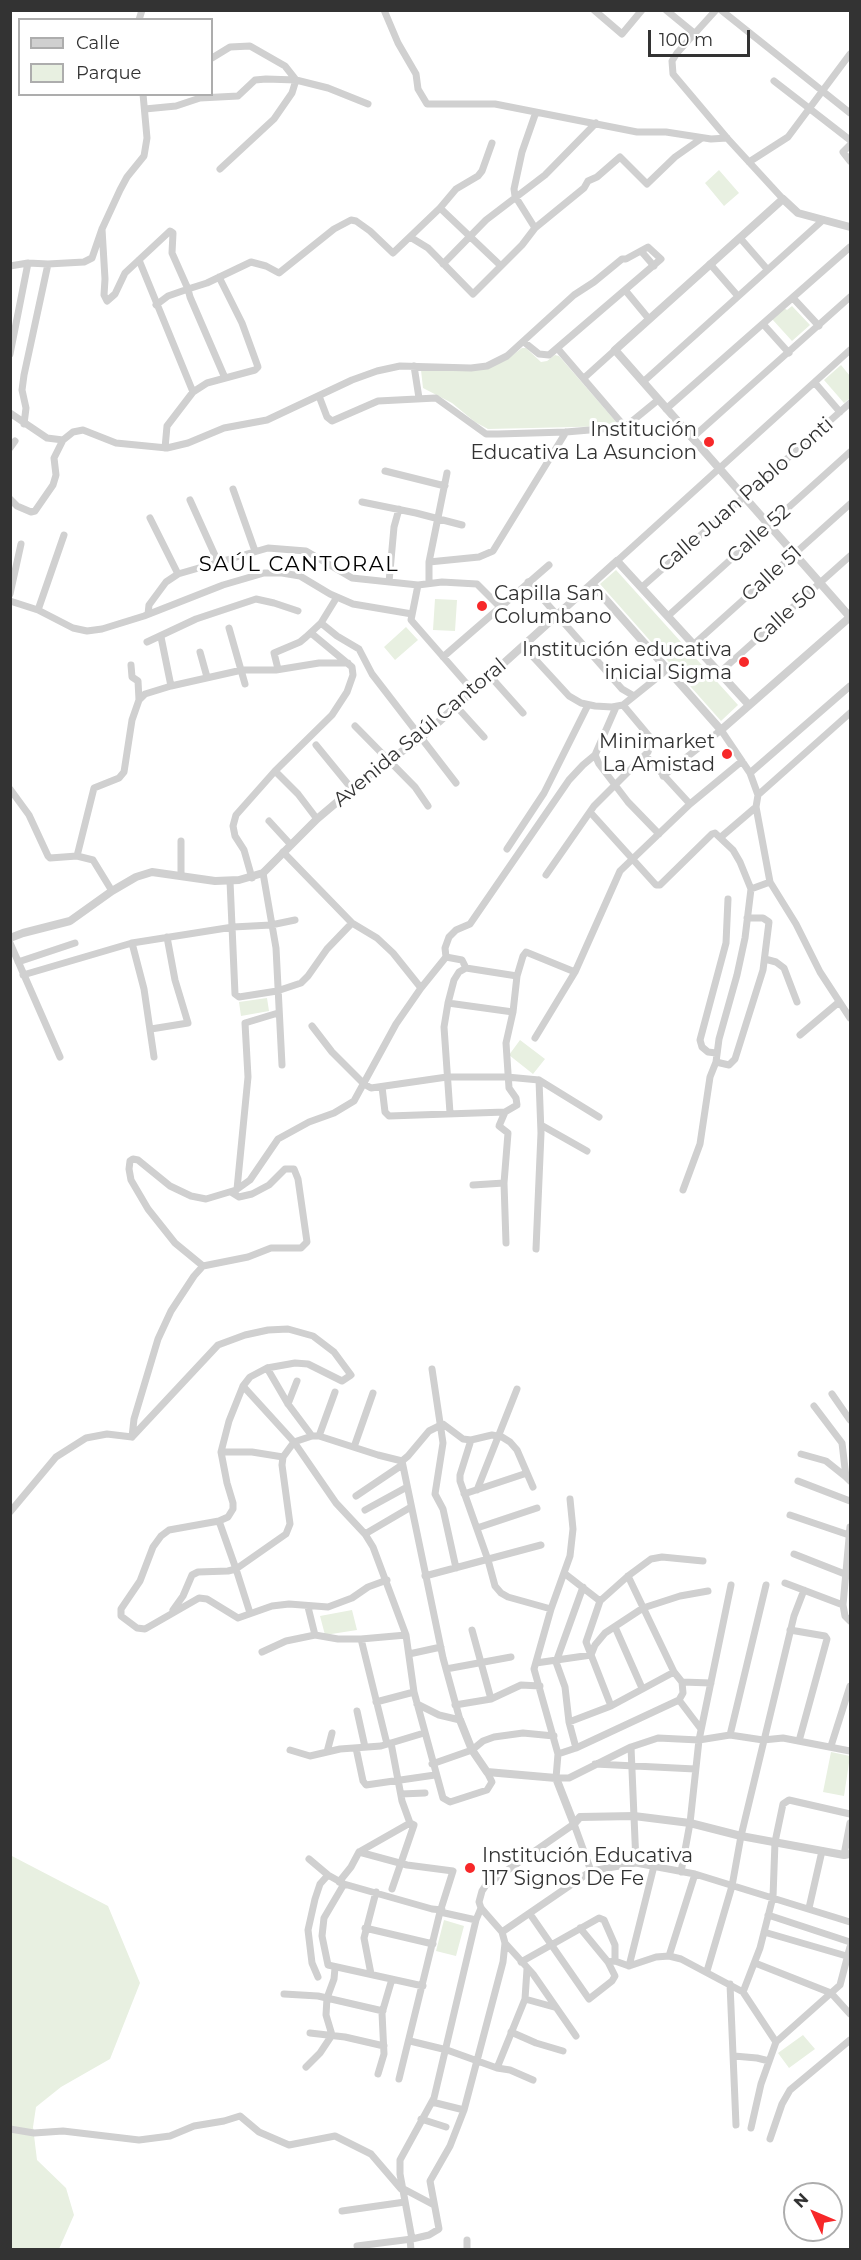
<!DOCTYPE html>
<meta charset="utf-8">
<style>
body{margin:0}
#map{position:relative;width:861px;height:2260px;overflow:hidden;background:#fff;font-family:Montserrat,sans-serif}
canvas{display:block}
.frame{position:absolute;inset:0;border:12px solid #333;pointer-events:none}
.legend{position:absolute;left:18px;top:18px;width:195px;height:78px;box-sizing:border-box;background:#fff;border:2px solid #adadad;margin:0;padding:8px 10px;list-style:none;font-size:18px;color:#333}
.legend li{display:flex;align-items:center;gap:12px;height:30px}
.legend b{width:30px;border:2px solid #adadad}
.north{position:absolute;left:783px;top:2182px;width:60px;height:60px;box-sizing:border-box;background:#fff;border:2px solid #adadad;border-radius:50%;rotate:314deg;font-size:16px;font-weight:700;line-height:24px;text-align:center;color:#333}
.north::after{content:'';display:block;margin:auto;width:21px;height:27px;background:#f72829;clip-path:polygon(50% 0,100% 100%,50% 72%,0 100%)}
.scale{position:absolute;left:648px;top:30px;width:102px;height:27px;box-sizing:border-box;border:3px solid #333;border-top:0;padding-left:8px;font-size:18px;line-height:21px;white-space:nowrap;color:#333;-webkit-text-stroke:4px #fff;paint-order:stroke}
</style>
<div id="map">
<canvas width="861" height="2260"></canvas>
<div class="frame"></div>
<ul class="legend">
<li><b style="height:8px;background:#d0d0d0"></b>Calle</li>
<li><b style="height:16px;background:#e8f0e1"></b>Parque</li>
</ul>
<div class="north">N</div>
<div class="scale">100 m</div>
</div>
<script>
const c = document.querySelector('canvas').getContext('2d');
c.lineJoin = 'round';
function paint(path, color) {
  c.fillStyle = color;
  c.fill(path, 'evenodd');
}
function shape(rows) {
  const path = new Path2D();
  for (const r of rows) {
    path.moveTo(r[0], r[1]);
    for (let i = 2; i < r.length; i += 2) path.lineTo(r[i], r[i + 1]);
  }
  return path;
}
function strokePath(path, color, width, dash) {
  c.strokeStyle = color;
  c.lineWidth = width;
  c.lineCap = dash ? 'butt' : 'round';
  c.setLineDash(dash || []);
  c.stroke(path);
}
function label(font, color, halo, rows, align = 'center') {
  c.font = font + ' Montserrat,sans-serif';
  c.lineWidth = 6;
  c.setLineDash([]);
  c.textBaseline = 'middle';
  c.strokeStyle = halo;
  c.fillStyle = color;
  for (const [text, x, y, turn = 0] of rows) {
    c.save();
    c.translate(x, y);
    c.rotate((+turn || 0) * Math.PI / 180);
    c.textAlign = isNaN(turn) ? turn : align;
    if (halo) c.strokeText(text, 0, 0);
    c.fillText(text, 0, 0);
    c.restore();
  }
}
paint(shape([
 [719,170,739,193,724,206,705,183],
 [792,306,810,325,792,341,772,319,784,308,787,310],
 [522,348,526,348,541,362,547,361,555,355,559,356,618,424,617,426,488,429,475,422,452,403,423,388,421,370,423,368,472,371,506,360],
 [841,365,850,376,850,398,844,403,824,380],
 [616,570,738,705,721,721,600,584],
 [435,599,457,600,455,631,433,630],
 [406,627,418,640,395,660,384,647],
 [267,998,269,1011,241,1016,239,1002],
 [520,1040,545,1059,533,1074,509,1055],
 [352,1610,357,1630,325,1635,320,1616],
 [831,1752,850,1756,844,1796,823,1792],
 [10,1855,108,1906,140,1983,110,2059,61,2087,36,2107,33,2127,37,2160,66,2188,74,2215,59,2249,11,2249],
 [444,1920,464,1926,456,1956,436,1951],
 [803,2035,815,2049,789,2068,778,2053]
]), '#e8f0e1');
strokePath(shape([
 [384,10,398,43,416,74,418,89,427,104,495,104,637,132,666,132,711,139,727,138],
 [594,10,622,34,642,10],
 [666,10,694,33],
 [716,10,677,53,672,61,673,74,727,138,783,199],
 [721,10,850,113],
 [139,20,142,10],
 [212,58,230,47,250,46,285,66,296,80,292,93,274,119,220,169],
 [774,81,850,140],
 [145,109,176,106,200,98,238,96,255,80,266,79,296,80,328,88,368,104],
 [850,145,843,152,850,161],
 [749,162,788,137,850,54],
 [440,208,501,266],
 [535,228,515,196,514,189,522,152,536,112],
 [102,229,105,279,104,295,107,301,115,294,125,273,170,231,173,233,172,253,188,289,207,283,251,262,266,266,279,273,334,229,351,220,356,221,370,231,393,253,440,208,456,189,478,176,482,171,492,143],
 [410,237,428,248,473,294,522,245,535,228,584,188,588,181,597,177,620,157,647,184,675,157,702,138],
 [740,238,767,269],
 [641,251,654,266],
 [139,260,193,392],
 [443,264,486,220,545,175,596,123],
 [710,264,737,295],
 [10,266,28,263,48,264,84,262,92,258,102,229,120,190,127,177,144,156,147,138,143,94],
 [625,290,649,319],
 [793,298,819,326],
 [156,305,168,296,188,289,190,297,225,378],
 [763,324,789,353],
 [558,349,625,427],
 [10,354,28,263],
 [414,366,419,398],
 [584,378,615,350],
 [643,382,823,220],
 [815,383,840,412],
 [319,396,327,417,332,421,378,401,436,398,486,434,498,434,566,432,625,427,658,400],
 [666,409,850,247],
 [10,413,47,438,63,440,73,432,83,430,116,443,167,448,188,443,224,428,267,420,352,380,377,371,400,366,471,368,487,366,507,356,574,295,594,282,622,259,626,259,648,247,661,259,549,355,539,354,524,342],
 [24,424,26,408,22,390,24,375,48,264],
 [692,438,850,297],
 [10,448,15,441],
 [165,448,167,426,193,392,207,383,255,370,258,367,242,323,219,277],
 [385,471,445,486],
 [233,489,255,551],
 [10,499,17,506,31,512,35,511,53,485,56,475,54,458,63,440],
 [190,500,218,562],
 [362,502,416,513,462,525],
 [150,518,178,574],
 [617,561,850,350],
 [429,562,479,557,493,551,566,432],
 [389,582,394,527,399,509],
 [528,582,622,689,634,696],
 [429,583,429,562,447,473],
 [418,585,442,582,477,584,500,607],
 [642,587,850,403],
 [10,594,21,544],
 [10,601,38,610,73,628,87,631,102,629,144,616,223,585,264,573,282,573,300,576,330,594,353,604,412,614],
 [38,610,64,535],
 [148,614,149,605,166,582,178,574,268,548,306,551,352,578,418,585,411,620,473,691],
 [668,616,850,452],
 [321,623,337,636,359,649,372,674,456,783],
 [229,628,245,684],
 [161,637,171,686],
 [147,642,196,619,256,599,274,603,298,611],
 [693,645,850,504],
 [523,646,569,696,581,703,595,706,612,707,623,705,668,669],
 [200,652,207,677],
 [443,657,549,565],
 [278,669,274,653,300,642,306,637,321,623,337,597],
 [719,673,850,556],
 [490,676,523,713],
 [139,700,145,694,171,686,242,670,276,670,319,663,348,663],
 [456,706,484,737],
 [355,726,415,787,428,806],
 [316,745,352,789],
 [595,755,599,764,628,802,659,834],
 [646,756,690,804],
 [275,771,298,794,317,819],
 [750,773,850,686],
 [663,776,721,730,750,773,758,795,756,807,770,882,796,924,820,972,850,1018],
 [10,789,29,815,48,856,50,858,77,856,93,860,112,891],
 [758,795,850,713],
 [590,812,656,885,660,885,712,834,715,833,733,850,740,862,751,889,745,938,737,975,719,1039,716,1062,710,1077,700,1144,683,1190],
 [269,821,291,845],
 [721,837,756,807],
 [507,849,544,793,588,705],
 [283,852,352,923,377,938,393,953,421,988],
 [77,856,94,788,119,778,124,772,132,720,139,700,138,681,132,677,131,665],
 [263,873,276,948,282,1065],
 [546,875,594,806,648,752,650,745,649,736,623,705],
 [181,876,181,841],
 [252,878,244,850,235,836,233,826,236,815,275,771,332,715,347,692,353,675,352,667,311,633],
 [230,881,235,994,239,997,277,991,301,983,308,976,327,949,352,923],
 [751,889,770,882],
 [10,943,60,1057],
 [446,957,445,948,449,937,456,930,470,924,569,780,583,765,595,755,616,707],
 [765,959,776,962,784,968,797,1002],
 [18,962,75,943],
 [23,975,132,943],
 [448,1003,513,1012],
 [312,1026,332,1052,364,1084,371,1088,447,1077,507,1077,539,1080,541,1133,536,1249],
 [151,1029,188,1023,175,980,167,937],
 [800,1035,839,1002],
 [535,1038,575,972,620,871,690,804,742,761],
 [716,1053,708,1052,702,1047,700,1040,726,943,728,899],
 [154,1057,144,989,132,943,233,927,271,925,295,920],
 [716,1062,729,1065,735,1059,763,970,769,922,763,918,747,918],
 [539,1080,599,1117],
 [382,1087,385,1112,389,1116,505,1112],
 [450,1113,444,1027,448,1003,454,980,459,972,466,968,517,976],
 [541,1125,587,1151],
 [473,1185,504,1183],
 [237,1189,248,1077,245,1023,278,1013],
 [506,1243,504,1183,508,1133,499,1126,505,1112,517,1105,516,1098,509,1088,506,1043,513,1012,517,976,523,956,526,952,575,972],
 [203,1266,175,1243,148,1209,131,1180,129,1169,130,1161,133,1159,138,1160,170,1186,191,1196,206,1199,236,1190,250,1180,278,1139,309,1122,334,1113,354,1101,396,1024,421,988,446,957,462,960,466,968],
 [267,1368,288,1404,312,1436],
 [432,1369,443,1443,435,1494,443,1509,456,1568],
 [243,1386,294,1442,336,1503,365,1534,373,1547,406,1635,414,1692,443,1798,450,1802,487,1790,492,1782,487,1772],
 [832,1394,850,1420],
 [288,1404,297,1381],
 [814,1406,842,1443,846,1477,850,1481],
 [319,1436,335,1392],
 [132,1437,218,1345,245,1335,268,1330,288,1329,313,1336,334,1352,351,1375,342,1381,308,1364,295,1363,267,1368,250,1377,243,1386,229,1421,221,1452,227,1483,233,1503,233,1509,228,1517,219,1521,169,1530,161,1536,153,1547,140,1581,121,1609,121,1616,137,1628,145,1629,199,1598,207,1599,238,1618,272,1606,289,1604,328,1607,352,1598,368,1587,387,1580],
 [132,1437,134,1419,158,1339,171,1311,194,1276,203,1266,248,1257,271,1248,301,1248,307,1242,298,1179,294,1169,285,1169,269,1185,252,1194,239,1197,231,1192],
 [471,1440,460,1475,460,1481,488,1560,495,1586,501,1593,508,1597,551,1609],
 [354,1447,373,1393],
 [221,1452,252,1452,283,1457],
 [801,1454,826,1461,846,1477],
 [402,1461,443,1658,460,1720],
 [798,1481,850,1501],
 [477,1490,517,1389],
 [464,1494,527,1473],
 [356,1496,402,1465],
 [570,1499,573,1529,570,1556,551,1609,534,1669,558,1754,556,1778,569,1778,631,1747,658,1738,699,1740,730,1735,763,1740,783,1738,850,1751],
 [365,1510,407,1487],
 [10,1512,56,1457,86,1438,107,1434,132,1437],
 [790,1515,849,1535],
 [219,1521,236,1569,250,1613],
 [850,1527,843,1605,845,1616,850,1621],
 [477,1528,537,1508],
 [365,1534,411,1507],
 [794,1554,850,1576],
 [564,1573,600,1601,628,1576,651,1559,662,1557,703,1561],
 [425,1576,541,1545],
 [628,1576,674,1672],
 [785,1583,843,1605],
 [600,1601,586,1642,611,1706],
 [308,1607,315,1635],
 [173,1610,183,1596,192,1575,198,1572,228,1571,236,1569,286,1534,290,1524,282,1465,283,1457,294,1442,312,1436,319,1436,378,1455,402,1461,408,1456,429,1431,443,1424,463,1439,471,1440,492,1435,502,1437,510,1442,517,1450,533,1487],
 [615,1627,642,1688],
 [472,1630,491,1699],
 [790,1630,825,1636,827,1639,799,1741],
 [361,1639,387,1744],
 [262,1652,286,1641,315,1635,338,1639,361,1639,406,1635],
 [409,1654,441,1647],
 [536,1663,591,1655,595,1645,605,1633,643,1608,680,1596,708,1591],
 [446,1669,511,1657],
 [682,1682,711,1683],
 [679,1700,701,1729],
 [376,1702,414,1692],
 [417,1704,439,1715,460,1720],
 [455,1705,491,1699,521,1685,540,1686],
 [357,1711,365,1747],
 [730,1735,766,1585],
 [391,1743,402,1801,410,1823,414,1825,392,1889],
 [831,1746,850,1686],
 [631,1747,636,1863],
 [356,1748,363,1781,366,1785,435,1775],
 [576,1748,569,1722,565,1687,556,1662,583,1587],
 [290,1750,310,1756,340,1749,381,1746,424,1733],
 [327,1752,332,1733],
 [558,1754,576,1748,679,1700,683,1693,682,1682,674,1672,611,1706,569,1722],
 [432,1764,472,1750,483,1741,494,1737,523,1733,554,1736],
 [595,1764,695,1769],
 [401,1794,425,1793],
 [844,1855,850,1823],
 [309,1859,328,1875,344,1884,324,1918,322,1936,328,1965,423,1986],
 [681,1872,690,1823,699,1740,731,1585],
 [339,1882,351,1867,359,1852],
 [344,1884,432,1909,442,1910],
 [481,1908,476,1920,434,2098,400,2160,400,2174,412,2239,429,2235,439,2229,430,2181,450,2146,464,2110,503,1962,505,1943,502,1932,481,1908,479,1902,482,1891,486,1885,574,1824,591,1871],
 [809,1908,822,1851],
 [440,1912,476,1920],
 [530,1914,589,1999,612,1981,615,1976,608,1962,580,1928],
 [768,1915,850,1942],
 [365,1928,433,1944],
 [502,1932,591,1871,636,1863,695,1874,850,1922],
 [764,1932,850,1957],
 [505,1943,533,1974,576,2036],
 [669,1956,695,1874],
 [521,1962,599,1918,604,1920,615,1945,615,1961],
 [608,1962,615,1961,629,1966,656,1957,669,1956,681,1959,743,1992,776,2042],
 [755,1963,831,1993,850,2014],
 [629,1966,654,1866],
 [707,1971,732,1886,741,1836,794,1616,804,1590],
 [371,1974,364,1938,376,1892],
 [318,1977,312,1963,308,1930,315,1899,320,1884,328,1875],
 [730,1984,736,2125],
 [743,1992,760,1948,773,1897,775,1842,783,1804,789,1800,850,1814],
 [284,1994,318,1996,383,2011],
 [525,1999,554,2007],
 [511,2032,536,2043,563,2051],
 [310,2033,345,2037,384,2046],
 [410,2041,447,2050,497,2068,510,2070,533,2080],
 [734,2056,757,2058,769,2061],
 [306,2067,320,2053,332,2035,326,2015,327,1998,334,1979,335,1968],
 [497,2068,525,1999,527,1969],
 [378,2074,384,2054,382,2013,392,1979],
 [399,2079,440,1912,453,1871,407,1865,359,1852,410,1823],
 [432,2102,464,2110],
 [421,2119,446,2127],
 [751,2128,761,2084,776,2042,840,1985,850,1947],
 [10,2129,34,2133,63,2131,139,2140,170,2136,194,2126,224,2121,240,2116,259,2132,289,2145,335,2136,371,2154,401,2189],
 [770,2139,782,2104,790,2090,850,2040],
 [402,2188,434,2205],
 [342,2211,405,2202],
 [410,2239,411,2250],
 [467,2240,467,2250],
 [357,2246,412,2239]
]), '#d0d0d0', 7);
strokePath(shape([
 [592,584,721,730,850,617],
 [850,617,615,350,783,199,798,213,850,227],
 [10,938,23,933,70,921,112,891,136,877,152,872,215,881,239,880,263,873,317,819,369,775,422,737,617,561,749,705],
 [460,1720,472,1750,487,1772,556,1778,574,1824],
 [574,1824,580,1817,634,1816,690,1823,741,1836,844,1855,850,1854]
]), '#d0d0d0', 8);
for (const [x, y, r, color] of [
 [709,442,6,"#f72829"],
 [482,606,6,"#f72829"],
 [744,662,6,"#f72829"],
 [727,754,6,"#f72829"],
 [470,1868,6,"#f72829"]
]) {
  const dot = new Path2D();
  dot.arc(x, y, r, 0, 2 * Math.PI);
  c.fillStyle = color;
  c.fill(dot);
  strokePath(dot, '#fff', 2);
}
label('20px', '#333', '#fff', [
 ["Institución",697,430],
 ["Educativa La Asuncion",697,453],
 ["Capilla San",494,594,"left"],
 ["Columbano",494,617,"left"],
 ["Institución educativa",732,650],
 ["inicial Sigma",732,673],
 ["Minimarket",715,742],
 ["La Amistad",715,765],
 ["Institución Educativa",482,1856,"left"],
 ["117 Signos De Fe",482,1879,"left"]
], 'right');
label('20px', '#333', '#fff', [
 ["Calle Juan Pablo Conti",746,495,-41],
 ["Calle 52",759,534,-42],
 ["Calle 51",772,574,-42],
 ["Calle 50",785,615,-42],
 ["Avenida Saúl Cantoral",420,733,-40]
]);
c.letterSpacing = '1.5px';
label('21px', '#000', '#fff', [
 ["SAÚL CANTORAL",299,565]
]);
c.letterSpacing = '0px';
</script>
